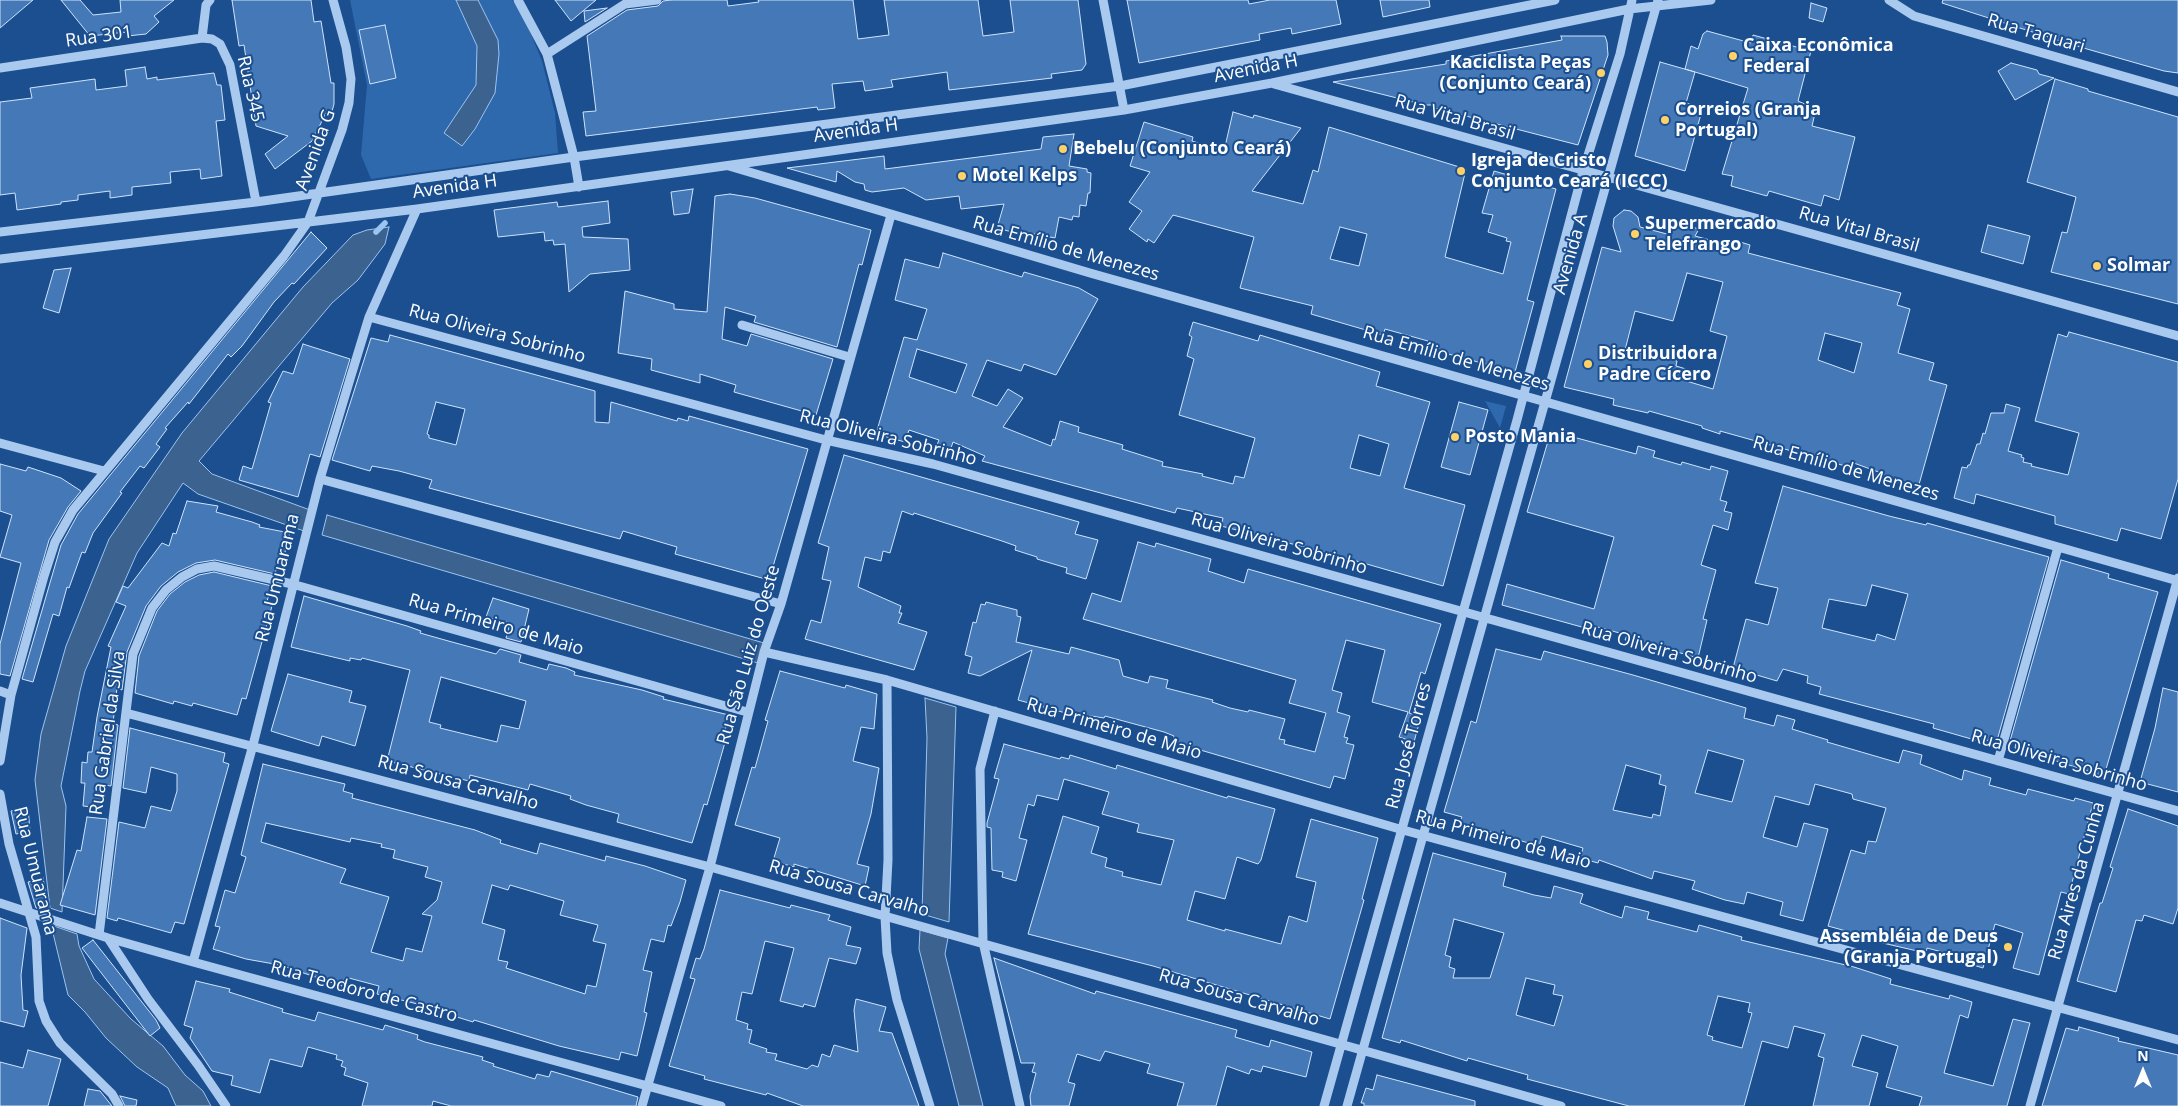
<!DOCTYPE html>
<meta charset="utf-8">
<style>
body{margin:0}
#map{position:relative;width:2178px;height:1106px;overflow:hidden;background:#1b4f8f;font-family:"Open Sans",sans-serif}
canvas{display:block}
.north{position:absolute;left:2118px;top:1046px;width:50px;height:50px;-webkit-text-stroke:4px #1b4f8f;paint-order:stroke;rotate:0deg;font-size:14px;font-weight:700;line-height:20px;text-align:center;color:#fff}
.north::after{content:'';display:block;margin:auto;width:18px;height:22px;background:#fff;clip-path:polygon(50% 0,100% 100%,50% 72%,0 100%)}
</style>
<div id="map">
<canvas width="2178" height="1106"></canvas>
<div class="north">N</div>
</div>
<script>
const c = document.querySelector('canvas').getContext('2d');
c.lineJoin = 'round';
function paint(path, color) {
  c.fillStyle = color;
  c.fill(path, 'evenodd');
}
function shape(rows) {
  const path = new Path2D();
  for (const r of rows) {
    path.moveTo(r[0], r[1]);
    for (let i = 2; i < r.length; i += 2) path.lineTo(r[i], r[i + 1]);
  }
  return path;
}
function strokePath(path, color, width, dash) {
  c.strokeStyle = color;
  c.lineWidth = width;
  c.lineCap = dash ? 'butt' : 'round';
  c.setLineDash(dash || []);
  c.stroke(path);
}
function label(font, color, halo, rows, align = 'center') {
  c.font = font + ' "Open Sans",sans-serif';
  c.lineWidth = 4;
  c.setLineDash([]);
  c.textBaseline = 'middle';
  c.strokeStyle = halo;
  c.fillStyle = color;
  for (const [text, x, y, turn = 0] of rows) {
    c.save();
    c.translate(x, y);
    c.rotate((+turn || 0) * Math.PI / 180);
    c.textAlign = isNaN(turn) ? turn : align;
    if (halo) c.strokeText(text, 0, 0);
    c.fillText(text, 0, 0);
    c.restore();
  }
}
paint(shape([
 [350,0,512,0,523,15,542,61,555,113,558,153,371,179,361,155,367,85],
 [1485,401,1506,406,1500,428]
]), '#2e69ad');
const water = shape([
 [456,0,478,0,498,40,499,54,495,93,475,129,462,146,444,133,476,85,477,46,456,0],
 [389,227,385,244,358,280,332,303,199,461,212,474,310,510,304,531,198,494,183,483,137,553,85,671,80,691,61,786,66,806,62,912,50,908,35,780,41,734,66,646,109,539,182,433,303,287,353,235,367,230,389,227],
 [327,515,764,643,758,663,322,535,327,515],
 [925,698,956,707,949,922,922,914,927,738,925,698],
 [51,925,77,934,79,946,94,979,131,1019,163,1046,185,1075,203,1091,211,1106,176,1106,168,1088,137,1067,106,1038,85,1012,68,995,51,925],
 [920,930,948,938,945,954,983,1106,959,1106,919,949,920,930]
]);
paint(water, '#3c6290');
strokePath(water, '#9cc4f0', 1);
strokePath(shape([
 [376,232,385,223]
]), '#9cc4f0', 5.5);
const building = shape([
 [0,0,33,0,0,28,0,0],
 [61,0,80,0,93,15,121,12,120,0,174,0,154,16,159,22,146,34,127,36,127,32,90,36,61,0],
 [232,0,311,0,314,22,321,21,331,83,334,83,334,104,331,115,326,113,312,141,275,169,265,154,288,136,256,126,244,45,239,46,232,0],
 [555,0,596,0,571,21,555,0],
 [671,0,727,0,728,6,759,2,758,0,853,0,858,39,889,35,884,0,978,0,983,36,1014,32,1010,0,1078,0,1086,64,1082,70,1051,74,1052,78,949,90,947,72,891,80,893,87,865,91,863,81,832,84,835,108,818,110,817,107,586,136,583,112,596,111,587,36,627,10,658,6,663,1,671,0],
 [1127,0,1248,0,1249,4,1270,0,1336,0,1341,24,1292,34,1291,28,1259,34,1260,40,1139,63,1127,0],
 [1380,0,1429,0,1430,7,1383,17,1380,0],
 [1943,0,2178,0,2178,73,2164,71,2073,45,1942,3,1943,0],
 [1811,3,1827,8,1823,22,1809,18,1811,3],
 [607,8,585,22,584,11,607,8],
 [385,25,396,78,370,84,359,30,385,25],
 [1707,31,1751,43,1753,35,1811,51,1798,101,1816,109,1812,126,1855,137,1839,200,1824,195,1821,206,1769,191,1767,196,1731,186,1733,176,1722,174,1748,88,1685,69,1691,46,1698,49,1703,34,1707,31],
 [1561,36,1605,36,1607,42,1608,55,1578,145,1435,108,1435,105,1425,105,1333,82,1446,64,1446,61,1562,40,1561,36],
 [1660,62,1695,72,1686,103,1694,105,1692,110,1701,114,1685,171,1635,156,1660,62],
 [2011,63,2037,70,2039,74,2054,78,2015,100,1998,71,2011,63],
 [145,67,147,79,157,77,157,80,214,73,217,85,221,85,225,120,216,121,222,176,201,179,200,169,170,172,171,183,132,187,132,195,110,198,110,191,78,195,78,200,61,202,61,204,17,210,15,193,0,195,0,102,32,98,30,88,95,79,96,90,127,86,125,70,145,67],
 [2055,79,2088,89,2088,91,2178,117,2178,304,2051,272,2062,232,2067,233,2076,197,2027,182,2055,79],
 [1233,112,1253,118,1254,115,1301,128,1252,191,1303,204,1313,170,1318,172,1329,127,1466,169,1445,257,1503,274,1511,242,1506,241,1507,238,1488,232,1493,215,1482,213,1494,171,1556,189,1527,300,1534,302,1515,372,1426,348,1428,341,1385,329,1383,335,1311,314,1313,306,1240,288,1254,237,1173,215,1154,243,1148,239,1147,242,1129,229,1142,211,1129,202,1150,172,1130,166,1144,122,1193,137,1192,141,1224,151,1233,112],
 [1340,227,1367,234,1359,266,1330,259,1340,227],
 [1074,134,1069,166,1087,169,1087,172,1091,173,1090,193,1088,193,1086,206,1080,205,1079,217,1073,216,1072,220,1059,217,1055,238,1024,232,1023,235,997,228,1004,204,961,209,959,196,926,200,904,188,872,192,865,190,864,184,855,182,837,171,836,182,787,168,884,156,885,169,1041,149,1043,137,1074,134],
 [693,189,689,213,674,215,671,192,693,189],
 [730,194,755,198,871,230,862,265,859,264,837,347,754,322,756,316,725,307,722,339,747,346,751,334,833,359,816,415,734,392,736,385,700,374,700,383,651,370,652,359,618,353,625,291,674,304,674,309,707,312,715,196,730,194],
 [608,201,610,223,582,227,583,237,628,239,630,270,590,274,569,292,565,244,554,245,553,240,545,241,544,232,498,237,494,210,557,202,558,207,608,201],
 [1624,210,1631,211,1638,217,1640,227,1667,234,1671,221,1699,229,1695,236,1732,246,1734,240,1750,245,1748,253,1901,293,1897,305,1910,309,1898,353,1934,363,1929,380,1947,385,1918,488,1883,477,1884,474,1851,462,1849,467,1720,431,1720,434,1702,428,1702,426,1649,411,1648,413,1613,405,1614,399,1564,387,1602,247,1621,252,1613,226,1614,218,1624,210],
 [1687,273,1723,282,1710,331,1727,336,1713,389,1683,380,1686,369,1676,366,1677,361,1625,350,1635,311,1673,321,1687,273],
 [1825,333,1862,343,1854,373,1818,360,1825,333],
 [1988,225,2030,236,2023,264,1981,252,1988,225],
 [311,232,327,248,294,284,292,283,274,302,242,346,231,357,228,354,189,404,188,402,165,428,167,429,156,444,160,447,144,468,140,466,120,492,122,493,93,533,85,553,82,552,69,588,67,587,59,616,53,614,33,682,22,679,61,545,78,514,311,232],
 [943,253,1022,277,1024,272,1079,288,1098,299,1056,375,1024,364,1021,371,987,360,972,396,997,406,1008,389,1023,398,1003,427,1051,446,1053,439,1055,440,1060,421,1079,427,1078,432,1123,445,1122,449,1163,462,1162,466,1203,474,1202,476,1233,484,1235,476,1244,478,1255,438,1179,415,1194,359,1187,356,1192,337,1189,335,1193,322,1258,341,1260,335,1380,372,1376,386,1430,402,1404,488,1465,505,1443,586,1332,554,1221,526,1223,518,1177,508,1175,513,982,461,985,456,953,442,950,451,936,447,939,440,909,430,905,442,876,434,904,337,917,340,927,309,895,300,905,259,939,268,943,253],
 [917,349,967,364,956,393,909,377,917,349],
 [1359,435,1389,444,1380,476,1350,468,1359,435],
 [71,268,59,313,43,308,54,270,71,268],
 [2069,332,2178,362,2178,479,2161,539,2121,528,2117,541,2055,524,2055,516,1976,494,1974,504,1954,498,1962,467,1967,468,1968,465,1970,465,1977,444,1980,444,1983,433,1985,434,1991,413,2004,413,2006,404,2020,408,2008,451,2022,455,2021,457,2024,458,2023,462,2032,464,2031,466,2068,475,2079,433,2035,421,2058,334,2067,337,2069,332],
 [390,335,595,391,595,422,609,423,611,402,677,421,678,418,688,421,689,416,808,449,769,580,675,554,677,547,623,531,620,539,429,488,432,480,399,471,372,466,370,471,332,460,371,338,388,342,390,335],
 [436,402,465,409,456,445,429,438,429,435,427,434,436,402],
 [303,344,350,359,320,457,310,454,298,497,239,480,243,466,252,469,271,403,268,402,283,371,293,374,303,344],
 [1459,402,1488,410,1470,475,1441,467,1459,402],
 [1551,431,1636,454,1638,446,1655,451,1653,457,1681,465,1682,462,1710,470,1711,466,1728,471,1720,500,1727,502,1724,511,1732,513,1728,530,1713,525,1701,565,1716,570,1703,619,1707,620,1698,658,1646,643,1646,645,1625,640,1627,635,1590,625,1589,629,1502,605,1507,584,1594,609,1614,537,1527,512,1551,431],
 [844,455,1079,522,1075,534,1098,540,1086,579,1066,573,1067,568,1037,559,1037,557,1015,550,1016,546,1002,541,914,513,913,515,902,511,890,553,883,551,881,561,865,557,858,587,901,606,899,613,902,613,898,623,927,632,914,670,805,639,811,620,821,623,831,581,822,579,829,547,818,543,844,455],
 [0,464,26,471,28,467,61,478,81,491,68,507,49,540,10,676,0,674,0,644,21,563,0,557,12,515,0,511,0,464],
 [1783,486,1889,516,1926,525,1927,523,2049,557,1998,737,1982,742,1933,728,1934,724,1819,694,1821,687,1807,683,1808,676,1783,669,1777,681,1733,668,1746,619,1768,625,1778,588,1755,583,1783,486],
 [1872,585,1908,594,1895,640,1877,634,1875,641,1822,628,1829,599,1866,606,1872,585],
 [187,501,218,506,216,512,252,522,260,525,259,527,290,533,282,564,278,563,275,574,215,560,196,563,178,572,161,586,146,606,127,652,122,690,117,688,113,723,118,725,111,786,104,785,102,808,83,806,85,783,81,783,82,762,87,763,88,752,92,752,97,717,111,647,108,646,126,606,116,602,123,586,128,588,162,543,169,546,173,533,176,534,187,501],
 [1138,542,1155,547,1156,543,1211,559,1208,571,1244,583,1248,569,1441,624,1425,674,1421,672,1409,713,1421,716,1414,742,1399,737,1408,712,1372,702,1385,650,1346,640,1332,690,1342,693,1337,712,1350,716,1344,737,1348,738,1346,743,1354,745,1345,779,1334,776,1330,788,1173,742,1174,736,1164,732,1105,716,1104,718,1085,715,1084,718,1018,700,1032,650,980,676,968,673,972,657,965,655,973,622,976,623,981,604,985,605,986,602,1017,610,1017,616,1021,617,1016,642,1069,654,1071,647,1119,660,1123,676,1148,683,1150,676,1168,680,1166,688,1213,700,1212,702,1230,708,1248,712,1249,710,1285,719,1279,739,1285,740,1284,744,1315,752,1326,713,1289,703,1296,680,1083,619,1092,593,1121,602,1138,542],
 [2061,560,2109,574,2108,578,2158,592,2104,776,2015,748,2016,743,2010,741,2061,560],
 [214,572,272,586,266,604,272,606,246,699,242,698,237,715,193,703,192,706,174,701,173,704,135,693,139,656,157,611,170,594,185,582,199,575,214,572],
 [304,596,407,626,421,631,420,633,452,642,496,654,500,649,521,655,519,662,547,670,549,664,566,668,575,672,574,675,642,690,664,697,663,699,729,715,725,731,728,732,707,805,704,804,692,843,617,822,619,814,586,805,570,799,571,796,530,784,528,790,470,775,469,781,387,761,410,670,362,658,361,660,350,658,350,661,291,647,304,596],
 [441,677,526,701,519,729,501,725,497,742,440,728,441,725,429,722,441,677],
 [493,598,529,609,521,642,506,638,510,623,486,617,493,598],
 [1496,649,1541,660,1544,651,1633,675,1746,708,1744,718,1774,726,1777,715,1795,720,1792,729,1828,740,1827,742,1899,763,1903,750,1922,755,1920,764,1962,780,1964,770,1991,778,1989,785,2026,795,2028,789,2074,801,2075,798,2093,803,2069,894,2061,892,2039,975,2013,968,2023,933,1995,924,1983,968,1960,961,1961,957,1927,948,1926,953,1874,941,1875,939,1828,926,1851,850,1865,854,1868,841,1876,842,1886,808,1853,799,1852,794,1815,784,1809,805,1775,796,1763,837,1797,847,1804,823,1828,829,1803,921,1780,915,1783,902,1747,892,1744,904,1725,900,1692,889,1695,881,1654,871,1652,879,1599,860,1598,863,1580,858,1583,848,1542,836,1539,846,1459,823,1462,817,1444,812,1471,721,1476,723,1496,649],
 [1708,750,1744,760,1732,802,1695,793,1708,750],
 [1626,765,1661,775,1659,784,1666,786,1660,816,1653,814,1652,818,1613,810,1626,765],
 [780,671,845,688,846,685,877,694,874,729,861,727,853,761,879,768,871,814,857,864,869,867,865,886,794,864,794,867,773,861,780,838,735,825,752,767,755,768,768,721,765,720,780,671],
 [288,674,352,691,349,702,366,706,355,746,322,736,319,746,271,731,288,674],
 [2163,688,2178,692,2178,792,2140,782,2155,728,2163,688],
 [130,728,225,753,223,762,229,764,184,924,175,922,171,933,118,918,117,921,107,918,119,822,145,828,151,806,171,811,177,791,177,774,151,767,146,793,123,788,130,728],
 [1004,744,1060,759,1061,757,1069,759,1070,755,1116,769,1117,765,1227,798,1228,796,1275,809,1261,860,1258,864,1237,857,1225,899,1195,891,1187,920,1225,931,1225,929,1281,944,1289,916,1307,922,1316,882,1296,877,1311,819,1378,838,1362,899,1364,900,1330,1019,1153,966,1028,934,1063,816,1099,827,1091,853,1107,858,1105,867,1123,872,1122,876,1161,885,1174,840,1137,832,1139,824,1102,814,1109,792,1064,779,1058,800,1037,795,1034,806,1028,804,1019,838,1027,840,1016,881,1002,877,1003,872,992,870,991,828,987,827,987,823,999,779,994,778,1004,744],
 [263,764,345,784,343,791,353,794,352,798,475,830,501,840,500,843,537,854,540,843,605,861,606,856,645,866,686,880,680,902,671,926,668,925,664,942,651,939,643,970,652,972,644,1012,647,1013,637,1056,621,1052,619,1060,559,1046,474,1020,473,1022,457,1017,458,1014,377,994,379,986,345,977,342,986,280,965,246,959,213,949,220,927,215,926,225,890,235,893,246,857,241,855,263,764],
 [266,823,350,842,351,838,382,844,381,847,395,850,393,858,428,867,425,877,442,882,437,900,422,914,432,916,422,952,406,948,403,961,371,952,389,897,340,883,346,869,261,842,266,823],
 [492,885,508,890,510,885,564,901,560,915,598,925,593,941,606,944,596,987,587,985,585,994,506,968,508,962,498,960,505,930,482,923,492,885],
 [28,807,30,831,16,834,11,811,28,807],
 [2128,809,2178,826,2178,908,2173,924,2144,915,2142,921,2136,920,2116,992,2077,981,2100,903,2102,903,2113,868,2110,867,2128,809],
 [87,817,107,819,95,915,60,905,77,850,81,851,87,817],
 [1433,853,1506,873,1503,886,1534,895,1551,898,1554,886,1583,894,1580,903,1607,913,1622,918,1625,906,1649,912,1647,919,1697,932,1699,925,1742,937,1741,940,1854,967,1891,979,1890,984,1949,999,1950,995,1972,1002,1968,1018,1960,1015,1944,1073,1993,1086,2013,1019,2030,1023,2007,1106,1919,1106,1922,1097,1886,1087,1898,1046,1862,1035,1852,1066,1878,1073,1869,1106,1813,1106,1824,1058,1818,1056,1825,1034,1794,1026,1788,1048,1762,1041,1744,1106,1629,1106,1527,1079,1528,1075,1468,1058,1467,1061,1401,1040,1400,1043,1382,1038,1433,853],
 [1454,919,1504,933,1490,978,1453,978,1455,969,1449,967,1451,957,1445,955,1454,919],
 [1526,978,1555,985,1553,994,1563,996,1554,1026,1516,1015,1526,978],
 [1718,996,1750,1003,1748,1012,1752,1013,1742,1048,1712,1040,1713,1037,1707,1035,1718,996],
 [43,878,49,912,36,908,28,882,43,878],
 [720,890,790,908,791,905,830,915,828,920,851,927,846,945,861,948,856,964,829,958,815,1007,804,1004,803,1007,780,1001,794,948,765,941,752,994,742,992,736,1020,748,1024,747,1029,752,1030,749,1043,767,1049,766,1052,777,1054,775,1060,807,1069,812,1065,818,1067,822,1054,830,1057,834,1045,858,1052,854,1010,856,999,886,1007,879,1031,892,1033,919,1106,803,1106,767,1093,766,1095,704,1079,705,1076,669,1066,695,979,690,978,696,958,700,959,704,949,720,890],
 [0,918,27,928,21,975,23,1010,28,1011,24,1027,0,1021,0,918],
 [93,940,156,1020,160,1028,150,1036,82,948,93,940],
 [994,958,1095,994,1096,991,1237,1030,1235,1037,1269,1047,1271,1040,1312,1052,1306,1077,1263,1066,1261,1072,1251,1069,1249,1074,1227,1066,1216,1106,1177,1106,1184,1083,1147,1073,1150,1064,1105,1051,1100,1061,1077,1054,1068,1082,1075,1084,1069,1106,1031,1106,1030,1096,1036,1073,1032,1072,1035,1063,1021,1063,994,958],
 [196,981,230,989,229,992,283,1009,282,1012,315,1021,318,1012,383,1030,385,1025,418,1035,417,1039,425,1042,483,1057,482,1060,494,1064,493,1066,535,1079,537,1074,549,1077,551,1071,585,1081,638,1097,636,1106,451,1106,433,1101,432,1106,362,1106,368,1083,344,1075,346,1068,341,1066,343,1061,336,1059,337,1055,308,1047,302,1067,270,1059,260,1093,231,1085,233,1076,212,1071,190,1038,193,1028,184,1025,196,981],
 [2079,1027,2119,1038,2118,1041,2178,1055,2178,1106,2042,1106,2066,1028,2078,1031,2079,1027],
 [28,1050,61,1059,48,1106,0,1106,0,1062,23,1068,28,1050],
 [1377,1075,1475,1101,1475,1106,1364,1106,1364,1103,1361,1103,1366,1088,1373,1090,1377,1075],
 [88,1089,100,1091,112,1106,84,1106,88,1089],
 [120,1096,137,1100,136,1106,125,1106,120,1096]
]);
paint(building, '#4478b7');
strokePath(building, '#cfe3fa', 1);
strokePath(shape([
 [210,0,206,5,202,38,212,39,220,44,230,65,256,202],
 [518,0,547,54,574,157,579,187],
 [1103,0,1124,110],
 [1889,0,1914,16,2178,92],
 [547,54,625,4,657,0],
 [0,68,202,38],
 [1274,84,2178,336],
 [729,166,1090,273,2178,581],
 [0,232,256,202,574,157,1120,86,1555,0],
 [0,259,417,209,1124,110,1272,83,1629,9,1711,0],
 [369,317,826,440,933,464,2178,811],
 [742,325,849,357],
 [0,443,104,471],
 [320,479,781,604],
 [764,652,887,680,1403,830,2178,1040],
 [887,680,888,860,885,917,887,953,897,1000,930,1106],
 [0,691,11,695],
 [995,711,980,769,983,942,1020,1106],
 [126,713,710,867,1561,1106],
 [0,761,11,695,44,576,55,542,73,510,284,256,308,222,342,130,349,103,351,79,346,47,333,0],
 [1998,761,2058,547],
 [0,794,9,844,36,937,39,1001,46,1021,60,1043,112,1094,119,1106],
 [0,903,108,938,193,962,721,1106],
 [99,935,133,654,152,608,166,590,182,577,197,569,214,566,292,584,747,712],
 [108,938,148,999,198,1065,226,1106],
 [193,962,253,745,320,479,350,379,369,317,417,209],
 [642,1106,710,867,764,652,781,604,891,215],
 [1324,1106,1517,420,1583,171,1620,54,1632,0],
 [1347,1106,1658,0],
 [2030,1106,2178,578]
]), '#a9c9ee', 9);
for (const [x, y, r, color] of [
 [1733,56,5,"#ffd166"],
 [1601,73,5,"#ffd166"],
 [1665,120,5,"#ffd166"],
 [1063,149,5,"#ffd166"],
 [1461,171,5,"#ffd166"],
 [962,176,5,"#ffd166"],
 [1635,234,5,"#ffd166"],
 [2097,266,5,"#ffd166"],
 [1588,364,5,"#ffd166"],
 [1455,437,5,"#ffd166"],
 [2008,947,5,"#ffd166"]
]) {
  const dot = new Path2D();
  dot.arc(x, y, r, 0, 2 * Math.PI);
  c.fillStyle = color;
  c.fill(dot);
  strokePath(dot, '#1b4f8f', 2);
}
label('18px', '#fff', '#1b4f8f', [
 ["Rua Taquari",2036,34,16],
 ["Rua 301",99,37,-8],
 ["Avenida H",1256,69,-11],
 ["Rua 345",250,89,77],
 ["Rua Vital Brasil",1455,118,16],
 ["Avenida H",856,131,-8],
 ["Avenida G",316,150,-70],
 ["Avenida H",455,187,-8],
 ["Rua Vital Brasil",1859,230,16],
 ["Rua Emílio de Menezes",1066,249,16],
 ["Avenida A",1571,254,-74],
 ["Rua Oliveira Sobrinho",497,334,15],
 ["Rua Emílio de Menezes",1456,359,16],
 ["Rua Oliveira Sobrinho",888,438,14],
 ["Rua Emílio de Menezes",1846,469,16],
 ["Rua Oliveira Sobrinho",1279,544,16],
 ["Rua Umuarama",278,578,-76],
 ["Rua Primeiro de Maio",496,625,16],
 ["Rua Oliveira Sobrinho",1669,653,16],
 ["Rua São Luiz do Oeste",749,655,-74],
 ["Rua Primeiro de Maio",1114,729,16],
 ["Rua Gabriel da Silva",108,733,-82],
 ["Rua José Torres",1409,746,-75],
 ["Rua Oliveira Sobrinho",2059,761,16],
 ["Rua Sousa Carvalho",458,783,15],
 ["Rua Primeiro de Maio",1503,840,15],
 ["Rua Umuarama",35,871,76],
 ["Rua Aires da Cunha",2077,881,-74],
 ["Rua Sousa Carvalho",849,889,16],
 ["Rua Teodoro de Castro",364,992,15],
 ["Rua Sousa Carvalho",1239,998,16]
]);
label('bold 18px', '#fff', '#1b4f8f', [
 ["Caixa Econômica",1743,46],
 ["Federal",1743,67],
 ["Kaciclista Peças",1591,63,"right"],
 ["(Conjunto Ceará)",1591,84,"right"],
 ["Correios (Granja",1675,110],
 ["Portugal)",1675,131],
 ["Bebelu (Conjunto Ceará)",1073,149],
 ["Igreja de Cristo",1471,161],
 ["Conjunto Ceará (ICCC)",1471,182],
 ["Motel Kelps",972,176],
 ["Supermercado",1645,224],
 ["Telefrango",1645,245],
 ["Solmar",2107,266],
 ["Distribuidora",1598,354],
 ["Padre Cícero",1598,375],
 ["Posto Mania",1465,437],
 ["Assembléia de Deus",1998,937,"right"],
 ["(Granja Portugal)",1998,958,"right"]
], 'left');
</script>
